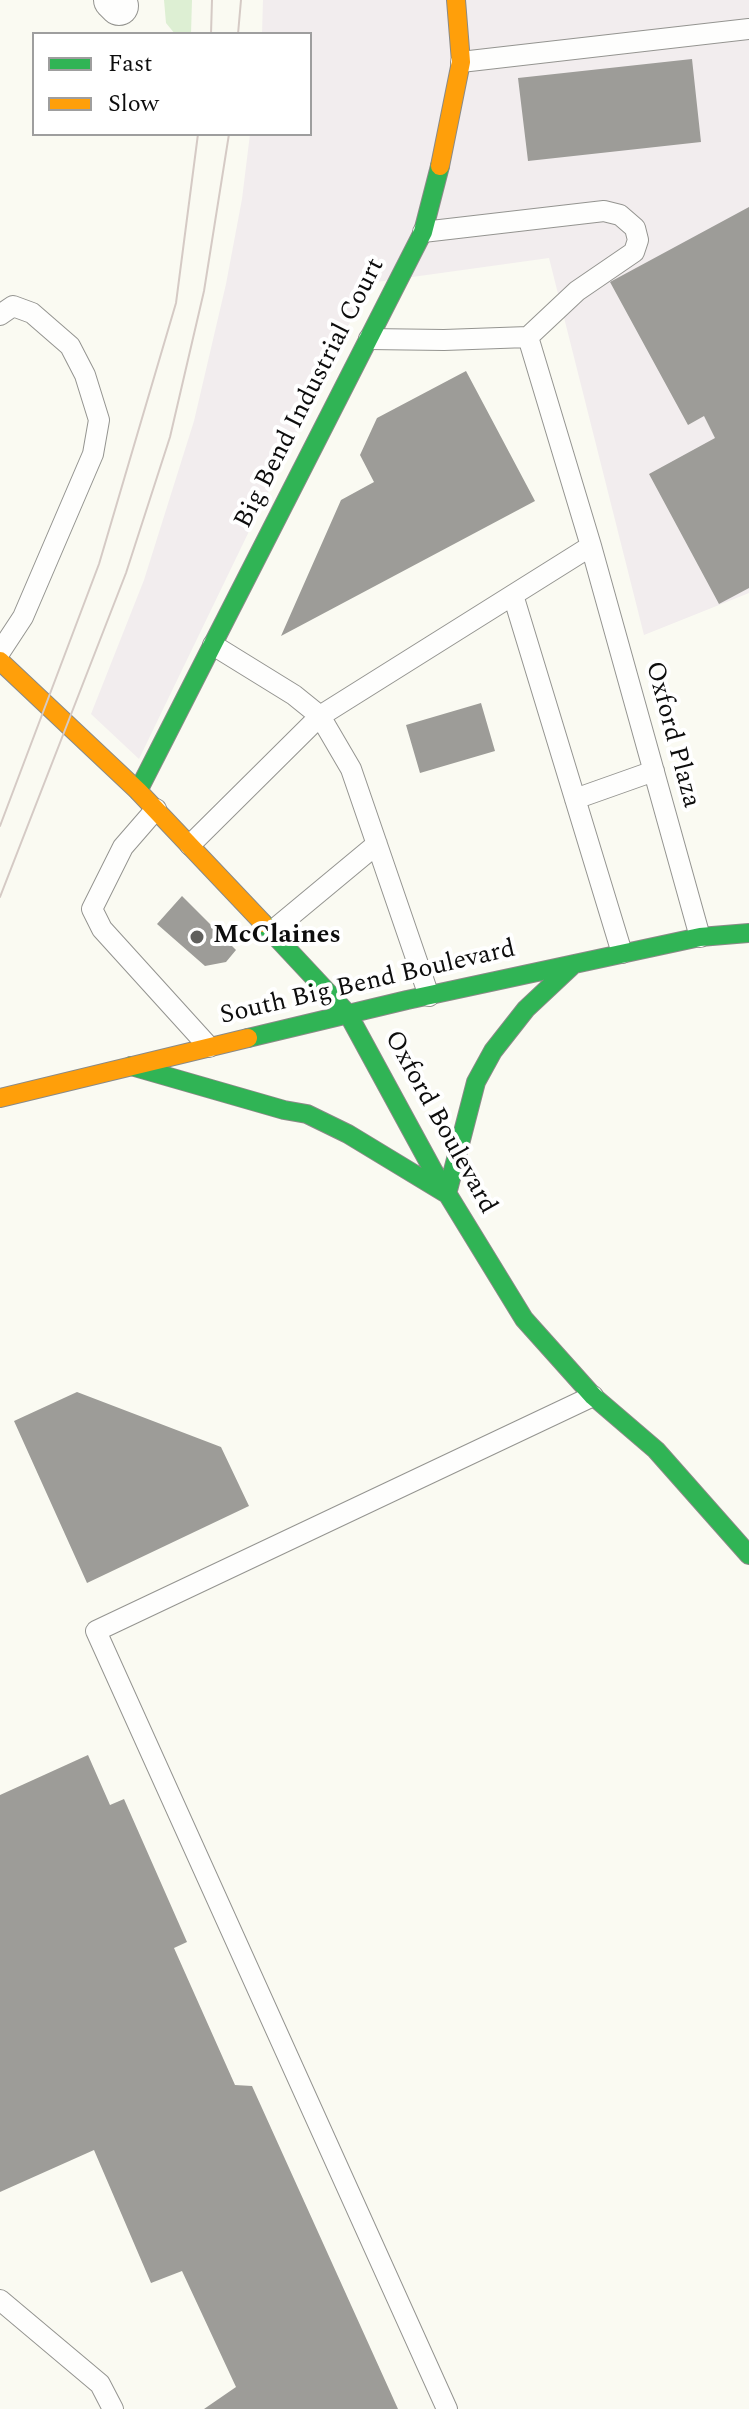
<!DOCTYPE html>
<style>
body{margin:0}
#map{position:relative;width:749px;height:2409px;overflow:hidden;background:#fafaf2;font-family:Spectral,serif}
canvas{display:block}
.legend{position:absolute;left:32px;top:32px;width:280px;height:104px;box-sizing:border-box;background:#fff;border:2px solid #9e9e9e;margin:0;padding:10px 14px;list-style:none;font-size:24px;color:#0d0d0d}
.legend li{display:flex;align-items:center;gap:16px;height:40px}
.legend b{width:40px;border:2px solid #9e9e9e}
</style>
<div id="map">
<canvas width="749" height="2409"></canvas>
<ul class="legend">
<li><b style="height:10px;background:#30b455"></b>Fast</li>
<li><b style="height:10px;background:#ff9f0a"></b>Slow</li>
</ul>
</div>
<script>
const c = document.querySelector('canvas').getContext('2d');
c.lineJoin = 'round';
function paint(path, color) {
  c.fillStyle = color;
  c.fill(path, 'evenodd');
}
function shape(rows) {
  const path = new Path2D();
  for (const r of rows) {
    path.moveTo(r[0], r[1]);
    for (let i = 2; i < r.length; i += 2) path.lineTo(r[i], r[i + 1]);
  }
  return path;
}
function strokePath(path, color, width, dash) {
  c.strokeStyle = color;
  c.lineWidth = width;
  c.lineCap = dash ? 'butt' : 'round';
  c.setLineDash(dash || []);
  c.stroke(path);
}
function label(font, color, halo, rows, align = 'center') {
  c.font = font + ' Spectral,serif';
  c.lineWidth = 8;
  c.setLineDash([]);
  c.textBaseline = 'middle';
  c.strokeStyle = halo;
  c.fillStyle = color;
  for (const [text, x, y, turn = 0] of rows) {
    c.save();
    c.translate(x, y);
    c.rotate((+turn || 0) * Math.PI / 180);
    c.textAlign = isNaN(turn) ? turn : align;
    if (halo) c.strokeText(text, 0, 0);
    c.fillText(text, 0, 0);
    c.restore();
  }
}
paint(shape([
 [263,0,749,0,749,593,644,635,549,258,369,283,139,759,91,714,144,580,194,421,226,284,242,199,250,134,310,134,310,34,262,34]
]), '#f2edee');
paint(shape([
 [164,0,192,0,191,34,175,34,166,23]
]), '#ddefd3');
paint(shape([
 [692,59,701,142,528,161,518,78],
 [749,207,749,588,719,604,649,474,715,438,704,416,688,425,610,282],
 [466,371,535,501,281,636,341,500,374,482,360,455,377,418],
 [481,703,495,751,420,773,406,725],
 [182,896,236,950,226,962,205,966,157,924],
 [77,1392,221,1447,249,1506,87,1583,14,1421],
 [88,1755,110,1805,124,1799,187,1942,174,1948,235,2085,252,2086,398,2409,204,2409,236,2387,182,2271,151,2283,94,2150,0,2192,0,1795]
]), '#9d9c98');
const lane = shape([
 [461,62,749,29],
 [423,232,604,211,620,215,635,228,638,240,634,252,577,291,528,337],
 [0,315,13,306,32,313,70,346,85,375,99,420,93,454,23,617,0,652],
 [369,339,444,340,528,337,591,546,700,937],
 [513,595,622,953],
 [213,645,294,695,320,716,351,769,429,996],
 [575,799,654,771],
 [156,809,123,847,92,909,102,929,209,1047],
 [190,845,320,716,591,546],
 [271,932,377,844],
 [0,2300,100,2384,113,2409],
 [447,2409,96,1631,593,1396]
]);
const street = shape([
 [113,0,119,6]
]);
const fast = shape([
 [138,791,423,232,440,166],
 [263,923,348,1014,434,1172,524,1319,593,1396,656,1450,749,1555],
 [248,1038,407,1000,700,937,749,933],
 [131,1066,284,1110,307,1114,348,1134,447,1194,476,1082,493,1051,526,1009,574,964]
]);
const slow = shape([
 [440,166,461,62,456,0],
 [0,661,138,791,263,923],
 [0,1098,248,1038]
]);
strokePath(lane, '#949490', 22);
strokePath(street, '#949490', 40);
strokePath(fast, '#8a8a87', 20);
strokePath(slow, '#8a8a87', 20);
strokePath(lane, '#fefefd', 20);
strokePath(street, '#fefefd', 38);
strokePath(fast, '#30b455', 18);
strokePath(slow, '#ff9f0a', 18);
strokePath(shape([
 [211,34,212,0],
 [238,34,241,0],
 [0,826,99,564,176,303,198,134],
 [0,897,126,573,170,437,204,291,229,134]
]), '#d5cac5', 2);
for (const [x, y, r, color] of [
 [197,937,8,"#60605d"]
]) {
  const dot = new Path2D();
  dot.arc(x, y, r, 0, 2 * Math.PI);
  c.fillStyle = color;
  c.fill(dot);
  strokePath(dot, '#fff', 3);
}
label('26px', '#0d0d0d', '#fff', [
 ["Big Bend Industrial Court",311,394,-63],
 ["Oxford Plaza",671,735,75],
 ["South Big Bend Boulevard",368,984,-13],
 ["Oxford Boulevard",439,1123,61]
]);
label('bold 26px', '#0d0d0d', '#fff', [
 ["McClaines",213,937]
], 'left');
</script>
